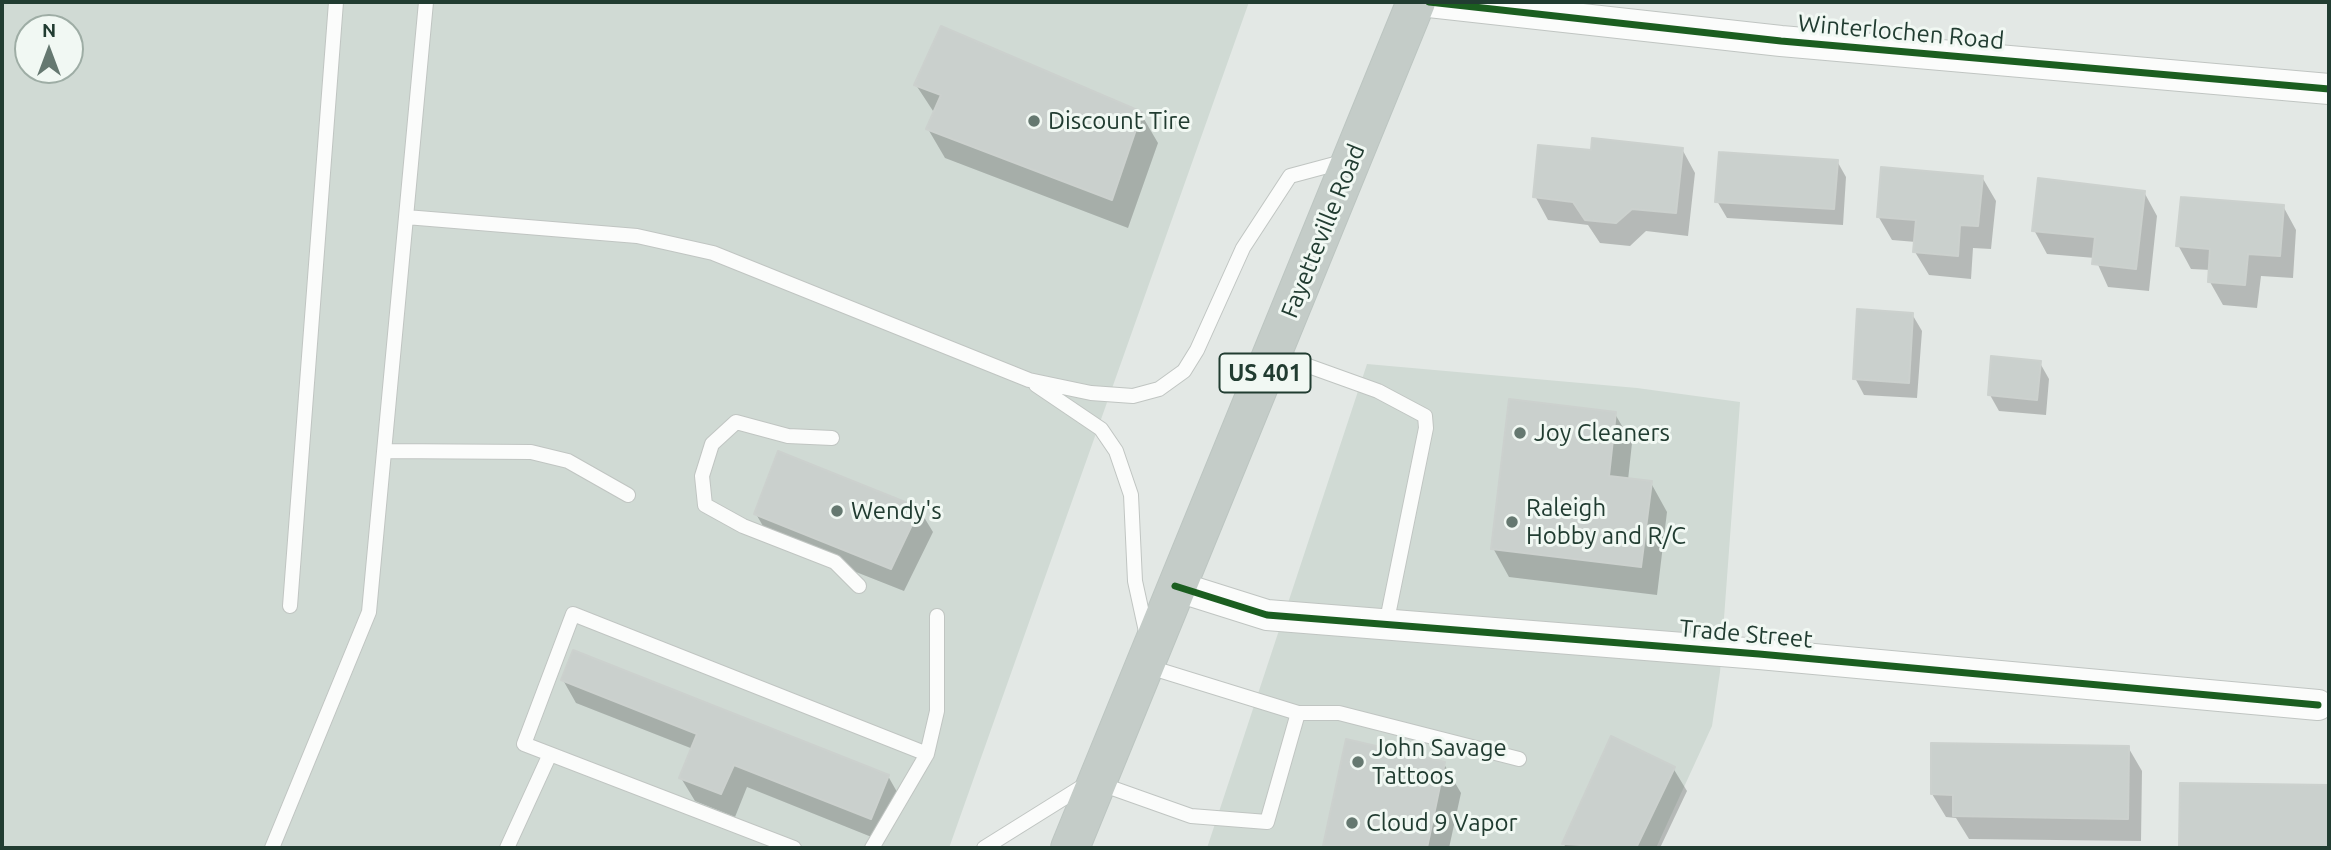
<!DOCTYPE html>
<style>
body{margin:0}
#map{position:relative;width:2331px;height:850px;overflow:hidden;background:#e3e8e5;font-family:Ubuntu,sans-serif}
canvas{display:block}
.frame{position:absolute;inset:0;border:4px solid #213c31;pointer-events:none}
.north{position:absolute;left:14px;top:14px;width:70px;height:70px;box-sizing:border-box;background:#f1f8f3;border:2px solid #9eada5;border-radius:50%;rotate:0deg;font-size:19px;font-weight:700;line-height:28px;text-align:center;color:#213c31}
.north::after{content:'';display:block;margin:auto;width:24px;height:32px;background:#657870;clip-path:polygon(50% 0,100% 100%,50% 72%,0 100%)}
</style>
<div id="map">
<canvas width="2331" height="850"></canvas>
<div class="frame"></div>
<div class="north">N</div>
</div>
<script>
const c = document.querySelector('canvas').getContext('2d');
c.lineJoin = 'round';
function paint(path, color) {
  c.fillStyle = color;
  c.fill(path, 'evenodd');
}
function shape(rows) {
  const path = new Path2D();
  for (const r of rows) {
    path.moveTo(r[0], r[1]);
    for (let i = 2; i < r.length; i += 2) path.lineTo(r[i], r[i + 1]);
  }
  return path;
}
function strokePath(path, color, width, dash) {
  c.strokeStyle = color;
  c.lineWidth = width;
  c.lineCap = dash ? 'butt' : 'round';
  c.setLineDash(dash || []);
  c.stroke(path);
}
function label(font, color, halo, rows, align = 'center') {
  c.font = font + ' Ubuntu,sans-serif';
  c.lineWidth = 6;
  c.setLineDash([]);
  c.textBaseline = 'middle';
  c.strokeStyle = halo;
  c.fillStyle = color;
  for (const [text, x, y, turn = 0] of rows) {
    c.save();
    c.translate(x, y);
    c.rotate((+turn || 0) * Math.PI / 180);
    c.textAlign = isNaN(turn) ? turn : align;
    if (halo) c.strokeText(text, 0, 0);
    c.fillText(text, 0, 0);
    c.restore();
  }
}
paint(shape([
 [2,2,1249,2,949,848,2,848],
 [28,28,70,28,70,70,28,70],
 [1367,364,1637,388,1740,402,1720,672,1712,726,1656,848,1207,848]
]), '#d0dad4');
paint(shape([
 [916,85,1141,114,1158,143,1128,228,945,158,928,129,935,114],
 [1682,149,1695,173,1688,236,1646,231,1630,246,1600,243,1588,225,1548,220,1535,196,1592,152],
 [1837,161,1846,177,1843,225,1727,218,1717,201],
 [1982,177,1996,201,1991,249,1973,248,1971,279,1929,275,1915,252,1916,242,1892,240,1878,216],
 [2144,192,2157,216,2149,291,2108,287,2095,258,2047,254,2034,230],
 [2283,206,2296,230,2293,278,2261,276,2257,308,2223,305,2210,282,2211,270,2191,269,2178,245],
 [1912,314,1922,331,1917,398,1864,395,1855,378],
 [2040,363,2049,379,2046,415,1999,411,1990,395],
 [1615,414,1632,443,1628,480,1651,483,1667,512,1657,595,1509,577,1493,548],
 [919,509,933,532,904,591,770,538,756,514],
 [563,680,888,776,901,799,884,842,747,787,735,817,695,801,681,778,693,749,576,703],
 [1347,741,1444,764,1461,793,1449,848,1326,848],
 [2128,747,2142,771,2141,841,1969,839,1956,818,1946,817,1932,794],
 [1673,768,1687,791,1660,848,1566,848,1564,844],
 [2182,785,2329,786,2329,848,2181,848]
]), '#0003');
const building = shape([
 [941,26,1142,112,1112,200,926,129,941,95,914,85,941,26],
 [1592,138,1683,148,1676,213,1632,209,1616,223,1585,220,1573,202,1533,197,1538,145,1591,150,1592,138],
 [1719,152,1838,160,1834,209,1715,202,1719,152],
 [1881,167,1983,176,1978,226,1960,225,1958,256,1913,252,1916,220,1877,217,1881,167],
 [2038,178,2145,191,2136,269,2092,264,2095,237,2032,231,2038,178],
 [2181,197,2284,205,2280,256,2248,254,2245,285,2208,282,2210,249,2176,246,2181,197],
 [1857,309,1913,313,1909,383,1853,379,1857,309],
 [1991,356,2041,361,2037,400,1988,395,1991,356],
 [1509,399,1616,412,1609,476,1652,481,1641,567,1491,549,1509,399],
 [778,451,920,508,891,569,754,514,778,451],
 [573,650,889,775,871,819,734,765,721,794,679,778,697,734,561,680,573,650],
 [1611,736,1675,767,1636,848,1562,844,1611,736],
 [1346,739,1445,762,1427,848,1323,846,1346,739],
 [1931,743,2129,746,2128,819,1953,816,1953,795,1931,794,1931,743],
 [2180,783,2329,785,2329,848,2179,848,2180,783]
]);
paint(building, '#cad0cd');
strokePath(building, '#ccd1ce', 2);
const service = shape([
 [406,217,426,2],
 [1275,354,1378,391,1425,416,1426,428,1386,625],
 [1036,385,1101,429,1116,451,1131,495,1135,581,1147,636],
 [832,438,788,436,736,422,712,444,702,476,705,505,743,526,835,562,859,586],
 [385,451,531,452,568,461,628,495],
 [290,606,336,2],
 [1298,713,1339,713,1519,759],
 [927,754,937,711,937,616],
 [1098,783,1191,816,1267,822,1298,713,1146,666],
 [272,848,369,612,406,217,637,236,713,253,1029,380,1091,393,1133,396,1159,389,1184,371,1197,350,1243,248,1290,176,1346,161],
 [507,848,550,754],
 [794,848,524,744,573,614,927,754,872,848],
 [984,848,1088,783]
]);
const minor = shape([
 [1429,2,1781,41,2329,89],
 [1175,586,1267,615,1759,654,2318,705]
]);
const trunk = shape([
 [1070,848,1416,2]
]);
strokePath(service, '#c0c5c2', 16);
strokePath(minor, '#c0c5c2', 32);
strokePath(trunk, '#bcc5c1', 40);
strokePath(service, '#fbfcfb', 14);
strokePath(minor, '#fbfcfb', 30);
strokePath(trunk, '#c4ccc8', 38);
strokePath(shape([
 [1429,2,1781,41,2329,89],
 [1175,586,1267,615,1759,654,2318,705]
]), '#1b5e20', 7);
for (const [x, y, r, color] of [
 [1034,121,7,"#657870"],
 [1520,433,7,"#657870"],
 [837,511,7,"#657870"],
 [1512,522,7,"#657870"],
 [1358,762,7,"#657870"],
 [1352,823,7,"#657870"]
]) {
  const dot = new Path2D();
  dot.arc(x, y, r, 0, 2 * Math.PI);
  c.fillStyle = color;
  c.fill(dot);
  strokePath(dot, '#f1f8f3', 2.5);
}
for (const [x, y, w] of [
 [1265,373,91]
]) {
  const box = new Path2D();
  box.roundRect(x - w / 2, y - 19.5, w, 39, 5);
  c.fillStyle = '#f1f8f3';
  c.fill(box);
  strokePath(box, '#213c31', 2);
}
label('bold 23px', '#213c31', null, [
 ["US 401",1265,373]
]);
label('24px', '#213c31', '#f1f8f3', [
 ["Winterlochen Road",1901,32,5],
 ["Fayetteville Road",1323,231,-68],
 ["Trade Street",1746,634,5]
]);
label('24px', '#213c31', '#f1f8f3', [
 ["Discount Tire",1048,121],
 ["Joy Cleaners",1534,433],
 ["Raleigh",1526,508],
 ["Hobby and R/C",1526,536],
 ["Wendy's",851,511],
 ["John Savage",1372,748],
 ["Tattoos",1372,776],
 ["Cloud 9 Vapor",1366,823]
], 'left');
</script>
